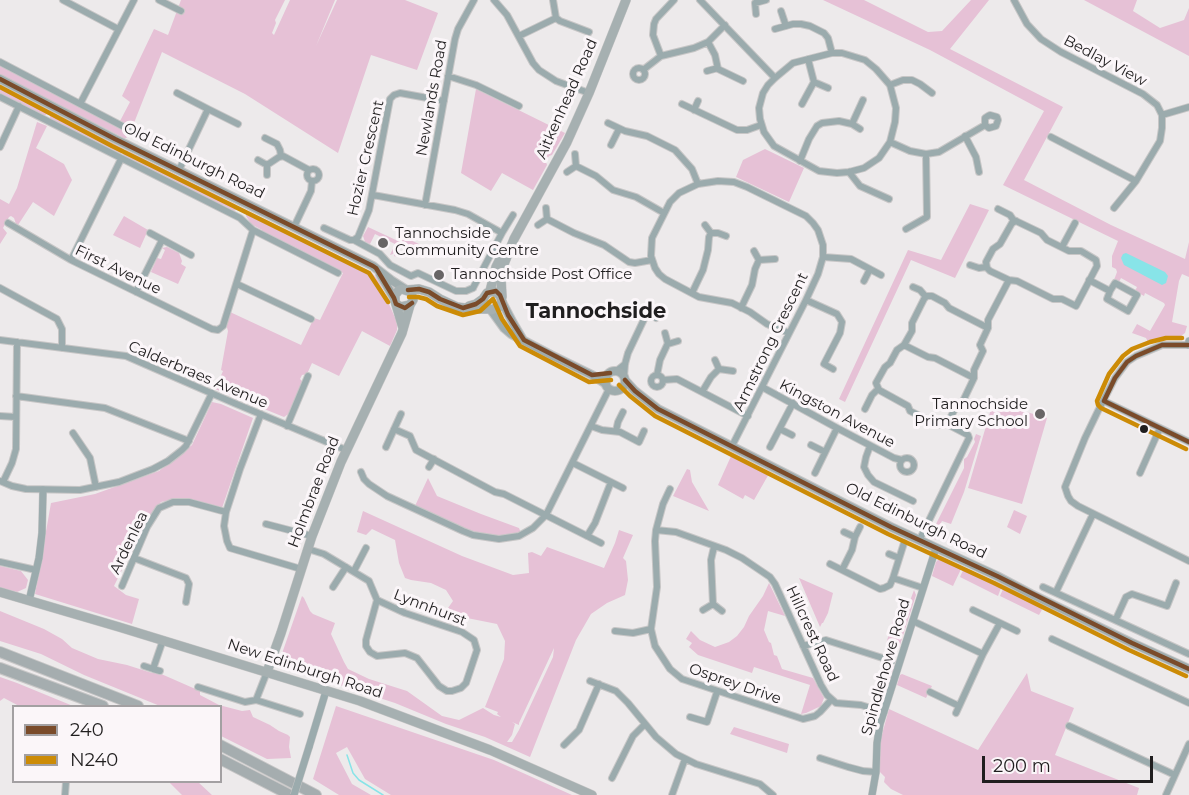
<!DOCTYPE html>
<style>
body{margin:0}
#map{position:relative;width:1189px;height:795px;overflow:hidden;background:#edeaeb;font-family:Montserrat,sans-serif}
canvas{display:block}
.legend{position:absolute;left:12px;top:705px;width:210px;height:78px;box-sizing:border-box;background:#fbf6f9;border:2px solid #a3a0a2;margin:0;padding:8px 10px;list-style:none;font-size:18px;color:#201e1f}
.legend li{display:flex;align-items:center;gap:12px;height:30px}
.legend b{width:30px;border:2px solid #a3a0a2}
.scale{position:absolute;left:982px;top:756px;width:171px;height:27px;box-sizing:border-box;border:3px solid #201e1f;border-top:0;padding-left:8px;font-size:18px;line-height:21px;white-space:nowrap;color:#201e1f;-webkit-text-stroke:4px #fbf6f9;paint-order:stroke}
</style>
<div id="map">
<canvas width="1189" height="795"></canvas>
<ul class="legend">
<li><b style="height:8px;background:#7a4b2a"></b>240</li>
<li><b style="height:8px;background:#cc8b06"></b>N240</li>
</ul>
<div class="scale">200 m</div>
</div>
<script>
const c = document.querySelector('canvas').getContext('2d');
c.lineJoin = 'round';
function paint(path, color) {
  c.fillStyle = color;
  c.fill(path, 'evenodd');
}
function shape(rows) {
  const path = new Path2D();
  for (const r of rows) {
    if (r.length === 3) {
      path.moveTo(r[0] + r[2], r[1]);
      path.arc(r[0], r[1], r[2], 0, 2 * Math.PI);
      continue;
    }
    path.moveTo(r[0], r[1]);
    for (let i = 2; i < r.length; i += 2) path.lineTo(r[i], r[i + 1]);
  }
  return path;
}
function strokePath(path, color, width, dash) {
  c.strokeStyle = color;
  c.lineWidth = width;
  c.lineCap = dash ? 'butt' : 'round';
  c.setLineDash(dash || []);
  c.stroke(path);
}
function label(font, color, halo, rows, align = 'center') {
  c.font = font + ' Montserrat,sans-serif';
  c.lineWidth = 6;
  c.setLineDash([]);
  c.textBaseline = 'middle';
  c.strokeStyle = halo;
  c.fillStyle = color;
  for (const [text, x, y, turn = 0] of rows) {
    c.save();
    c.translate(x, y);
    c.rotate((+turn || 0) * Math.PI / 180);
    c.textAlign = isNaN(turn) ? turn : align;
    if (halo) c.strokeText(text, 0, 0);
    c.fillText(text, 0, 0);
    c.restore();
  }
}
paint(shape([
 [181,0,285,0,275,20,276,23,272,33,274,35,290,0,335,0,316,46,337,0,405,0,438,13,417,70,371,55,338,153,245,94,162,52,132,128,120,121,130,102,122,96,154,29,168,35],
 [823,0,864,0,928,32,942,31,971,0,989,0,950,49,1063,107,1024,180,1111,225,1185,259,1189,242,1189,277,1182,274,1179,281,1172,322,1187,326,1185,333,1177,339,1159,341,1145,346,1148,342,1146,338,1132,333,1137,324,1150,331,1165,305,1164,303,1145,293,1144,296,1135,291,1137,287,1121,278,1119,282,1114,280,1117,272,1116,269,1112,267,1112,256,1118,241,1003,185,1044,111,930,50],
 [1084,0,1137,0,1133,11,1160,28,1184,20,1189,8,1189,56],
 [0,65,120,127,127,138,124,138,0,75],
 [0,85,124,149,120,156,50,119,50,115,47,114,44,116,0,94],
 [476,89,565,133,552,155,549,156,547,159,546,162,547,165,533,190,502,173,491,191,461,173],
 [37,122,47,126,36,148,64,164,72,180,54,216,33,202,18,225,16,224,14,218,11,216,9,217,3,228,7,233,0,244,0,199,9,204,17,188],
 [765,149,804,168,789,202,736,177,743,160],
 [126,150,178,176,178,178,182,180,184,179,223,198,223,200,227,202,228,201,236,205,237,209,234,211,223,205,222,207,122,156],
 [970,204,989,210,955,278,911,260,845,402,839,399,908,250,941,260],
 [249,212,372,273,379,281,396,320,397,325,397,330,390,346,362,331,339,376,312,363,307,374,302,375,300,379,303,382,290,413,284,417,215,389,223,371,221,370,228,331,226,324,230,312,301,345,314,318,320,320,343,273,261,232,262,230,251,224,246,216,246,213],
 [124,216,148,230,140,248,113,235],
 [368,227,398,241,402,235,403,235,393,254,390,255,395,244,375,234,370,244,365,242,363,236],
 [404,237,436,252,433,258,402,243,395,257,394,255],
 [167,247,179,253,182,261,181,264,186,267,178,284,151,272,157,258,161,259,165,250,162,248],
 [212,402,221,404,253,418,222,508,179,498,161,502,140,533,114,586,126,595,139,599,132,624,35,594,51,503,95,494,159,471,192,445],
 [993,402,1047,418,1022,504,968,488],
 [976,434,981,436,964,492,951,524,942,521,935,533,936,540,932,537,932,532,964,468,964,459,967,457,975,442,974,439],
 [732,454,770,472,754,500,745,495,743,499,718,485],
 [687,469,690,470,692,482,709,511,673,496],
 [428,478,437,496,481,514,519,528,521,533,506,536,480,534,469,530,415,506],
 [1014,510,1027,516,1020,534,1007,527],
 [363,511,462,556,513,575,529,573,528,553,532,552,541,556,547,547,604,568,615,543,619,530,633,535,623,558,626,561,628,580,625,595,607,603,591,614,576,640,530,757,485,737,446,724,395,703,278,665,302,596,304,598,310,611,313,614,335,623,331,634,344,662,348,669,369,679,407,691,442,716,459,720,483,708,494,715,501,717,497,714,498,712,485,707,504,659,505,641,497,624,457,616,448,608,453,601,446,590,431,583,411,580,405,578,399,563,395,540,372,529,366,535,357,532],
 [554,648,553,657,519,730,512,742,507,742,512,735,515,724,512,722,519,725,519,723],
 [940,558,944,559,962,567,953,586,932,576,936,562],
 [0,566,21,571,28,580,26,588,17,592,0,588],
 [964,568,1000,585,1001,588,998,596,960,577],
 [799,578,833,593,828,613,823,623,822,623,820,627],
 [769,583,785,616,768,611,764,630,769,642,771,643,774,655,777,656,782,669,813,678,824,698,821,706,806,713,801,714,810,685,754,667,752,673,698,655,689,647,692,643,686,639,691,631,700,640,715,647,729,642,737,636,744,627,749,616,763,596],
 [1005,588,1044,606,1039,615,1000,596,1003,589],
 [914,590,916,595,899,648,886,644,893,620,898,621,907,609],
 [0,611,44,629,62,639,72,648,98,659,127,665,152,673,159,673,200,691,200,695,219,705,242,711,250,710,253,717,270,725,279,731,288,735,290,737,289,747,291,758,267,759,221,736,220,706,160,706,84,675,41,654,0,641],
 [888,664,894,666,883,700,879,704,874,705],
 [1027,673,1031,691,1074,708,1055,755,1139,788,1137,795,903,795,891,789,884,782,885,777,879,771,881,738,889,709,978,750],
 [902,674,932,686,926,698,897,685,900,675],
 [0,677,17,683,73,706,19,706,4,698,0,701],
 [336,706,494,760,572,795,391,795,365,779,347,747,336,753,352,784,371,795,339,795,313,779],
 [734,727,789,744,787,753,730,734],
 [169,782,198,782,212,795,182,795]
]), '#e6c1d6');
paint(shape([
 [1126,253,1165,272,1168,276,1166,283,1162,285,1124,265,1121,258,1123,254]
]), '#88e4e8');
strokePath(shape([
 [347,755,353,773,359,780,383,795]
]), '#88e4e8', 1.5);
const minor = shape([
 [63,0,118,29],
 [159,0,181,11],
 [494,0,507,15,533,63,539,70,556,81,589,93],
 [700,0,775,78],
 [1014,0,1027,24,1041,39,1061,52,1143,94,1157,105,1162,115,1162,128,1160,141,1136,181,1114,208],
 [781,11,786,26],
 [756,14,755,3,766,0],
 [556,18,560,21,589,32],
 [775,29,793,24,801,24,810,26,824,33,828,38,832,53],
 [519,36,556,18,553,0],
 [708,42,715,55,718,69,743,81],
 [832,53,842,53,865,60,876,69,890,85,896,108,895,122,890,142,879,158,864,168,849,172,837,173,819,171,774,146,764,132,760,119,759,108,763,93,768,85,775,78,793,63,832,53],
 [661,56,653,35,654,24,656,19,674,0],
 [0,62,128,129],
 [639,74,6],
 [643,70,661,56,694,48,708,42,725,25],
 [707,71,718,68],
 [448,76,476,85,519,106],
 [814,82,828,88],
 [890,85,903,80,912,80,920,84,932,93],
 [177,93,208,109],
 [0,97,240,218,253,230,338,273],
 [80,104,134,0],
 [682,104,737,130,747,130,761,125],
 [802,104,814,82,808,59],
 [694,110,698,101],
 [1162,115,1189,107],
 [608,123,625,131,647,136,675,150,692,169,698,184],
 [852,124,863,100],
 [965,136,976,157,979,172],
 [1051,137,1136,181],
 [265,138,277,144,280,150,281,156],
 [890,142,910,151,926,154,939,152,985,125,989,128,996,126,998,120,997,117,990,115,988,116,985,118,985,125],
 [611,145,619,129],
 [0,147,19,106],
 [258,160,267,165,267,175],
 [800,161,809,139,817,126,822,123,839,121,852,124,860,129],
 [267,165,279,157,283,156,309,170],
 [576,166,596,176,613,190,636,197,664,213],
 [313,175,6],
 [179,170,208,109,238,124],
 [567,172,576,166,575,154],
 [849,172,860,186,889,199],
 [373,195,455,210,468,214,502,233,473,288],
 [425,205,455,39,458,29,474,0],
 [998,209,1010,215,1014,221],
 [547,219,574,233,604,245,629,262,635,263,652,260],
 [1016,221,1041,233,1047,240,1069,251,1081,251,1096,260,1097,266,1076,306,1062,299,1053,299,1017,281,1009,280,990,271,987,268,986,262,993,249,1000,244,1012,223,1016,221],
 [8,223,71,260,212,329,218,330,223,326,253,230],
 [538,225,547,219,546,208],
 [705,225,711,233,718,233,726,236],
 [294,227,311,191,312,181],
 [324,228,350,240,354,240,380,254,390,265,411,276,418,273,456,291,466,291,473,288],
 [906,229,927,217,926,154],
 [150,233,191,255],
 [502,233,513,215],
 [354,240,358,237,369,210,390,99,394,95,400,93,444,101],
 [1062,247,1075,223],
 [754,251,759,260,775,259],
 [823,257,851,259,881,275],
 [71,260,121,159],
 [970,265,979,268,986,267],
 [1089,280,1110,291,1115,283,1137,295,1128,311,1107,299,1110,291],
 [864,281,870,269],
 [237,284,311,319],
 [913,287,920,290,926,297],
 [0,288,57,319,62,329,62,348],
 [136,292,162,240],
 [692,293,703,270,708,250,709,237,711,233],
 [806,300,837,314,842,322,840,333,824,364,833,369],
 [741,308,752,285,755,269,759,260],
 [637,309,656,318],
 [665,333,668,344,678,341],
 [0,340,126,356,234,403,346,450],
 [904,345,928,357,935,358,974,378],
 [1189,345,1162,345,1136,356,1127,362,1115,378,1098,411,1085,438,1065,487,1068,496,1071,501,1078,506,1189,561],
 [715,360,719,369,733,371],
 [615,372,625,364],
 [657,381,6],
 [657,375,660,360,668,343],
 [624,377,625,364,628,353,647,313],
 [663,380,677,379,748,416],
 [762,387,837,428,894,458,902,460],
 [702,392,711,377,719,369],
 [16,396,105,408,189,441],
 [1104,401,1189,442],
 [865,409,872,395,878,389],
 [261,414,240,469,226,512,224,526,227,541,230,548,301,569],
 [0,416,16,417],
 [947,424,957,405,963,401,974,378,974,370,983,351,980,345,988,328,988,320,1009,280],
 [287,426,308,376],
 [591,426,602,430,620,432,639,442,644,431],
 [394,429,410,436,416,450,495,492,504,494,601,543],
 [780,429,792,435],
 [616,431,618,422,623,412],
 [73,433,90,458,96,487],
 [811,445,825,452],
 [732,446,806,300,818,274,823,257,823,245,818,230,813,223,806,216,747,187,734,182,718,181,698,184,679,193,670,202,652,238,651,256,655,268,659,274,665,279,699,297,732,303,750,312,767,324,789,333],
 [870,446,866,457,864,467,868,475,874,482,913,501],
 [386,447,401,414],
 [770,447,793,403],
 [907,465,7],
 [573,463,623,488],
 [429,467,434,459],
 [361,472,364,479,369,484,387,496,463,531,473,535,499,539,519,536,533,528,546,515,609,389],
 [815,473,837,428],
 [1140,473,1160,428],
 [0,481,12,486,26,489,80,490,119,482,153,469,168,461,182,450,186,446,212,393],
 [3,482,12,463,16,449,17,342],
 [670,489,663,504,656,530,655,541,657,587,651,629,655,646,670,669,682,679,797,717,803,719,815,716,820,712,831,700],
 [266,524,312,536],
 [656,530,676,532,726,550,742,558,770,577,775,584,821,685,827,695,836,703,861,705,884,712],
 [844,532,855,537],
 [587,536,595,523,611,482],
 [920,539,969,438,968,435,947,424,938,425,910,411,908,406,879,390,876,383,885,367,890,363,897,350,904,345,912,331,912,323,924,299,927,296,932,296,945,303,949,308,988,328],
 [308,549,324,554,369,581,377,600,405,613,462,632,474,640,477,650,466,683,461,688,452,691,447,691,439,686,417,658,405,653,377,656,370,652,366,646,366,640,377,600],
 [889,554,899,558],
 [134,558,186,578,189,584,186,602],
 [0,562,36,570],
 [830,564,880,589,884,588,890,585,893,578,923,588],
 [842,570,852,550,855,537,860,527],
 [354,571,366,548],
 [893,578,904,543],
 [122,586,147,527,159,508,173,502,189,502,226,512],
 [333,587,346,567],
 [1043,587,1189,654],
 [1056,592,1093,514],
 [713,604,711,560,714,547],
 [703,610,713,604,722,611],
 [973,610,1017,631],
 [1116,619,1126,597,1132,594,1167,606,1176,583],
 [913,621,983,654,956,713],
 [615,631,633,633,651,629],
 [1052,639,1189,703],
 [803,646,826,640,892,661],
 [983,654,1000,623],
 [144,666,153,669],
 [160,671,153,669,163,640],
 [590,681,616,691,628,703,656,737,676,754,696,764,760,784,773,795],
 [198,687,245,702,256,700,267,672],
 [930,692,959,706],
 [256,700,300,714],
 [690,717,707,722,717,692],
 [1069,726,1175,775],
 [564,745,579,730,599,684],
 [820,758,848,767,863,771,876,772],
 [612,778,633,736,645,724],
 [65,795,66,782],
 [672,795,685,759],
 [1166,795,1189,744]
]);
const tertiary = shape([
 [1188,345,1189,341],
 [29,601,39,558,42,533,43,490],
 [309,747,326,691],
 [872,795,876,772,877,743,880,724,936,548]
]);
const secondary = shape([
 [0,79,115,139,373,266,391,280,405,289],
 [380,274,394,298],
 [502,302,513,323,523,340],
 [491,310,504,328,511,334,551,355,592,375,606,384],
 [615,381,10],
 [625,380,635,391,658,409,891,527,997,576,1031,594,1132,643,1189,669]
]);
const primary = shape([
 [408,290,419,289,429,292,440,299,457,307,472,309,488,309],
 [490,291,496,267,503,253],
 [502,297,501,279,504,264,514,239,567,142,589,93,626,0],
 [396,304,401,307,410,305,413,300,411,292,402,289,399,290,395,295,395,301,403,328],
 [469,306,476,304,483,299,487,293,493,291,500,295,502,302,499,307,491,310,486,307,483,299],
 [0,592,119,627,360,701,490,750,592,795],
 [267,672,281,633,312,536,341,462,402,333,410,305]
]);
const motorway = shape([
 [0,652,138,706],
 [0,668,103,706],
 [220,745,316,795],
 [220,759,290,795]
]);
strokePath(minor, '#c7c6c6', 8);
strokePath(tertiary, '#c7c6c6', 8);
strokePath(secondary, '#c7c6c6', 10);
strokePath(primary, '#c7c6c6', 10);
strokePath(motorway, '#c7c6c6', 12);
strokePath(minor, '#9babad', 6);
strokePath(tertiary, '#9babad', 7);
strokePath(secondary, '#9facad', 8);
strokePath(primary, '#a6b0b1', 9);
strokePath(motorway, '#a5adaf', 10);
const tertiaryBridge = shape([
 [294,795,309,747]
]);
strokePath(tertiaryBridge, '#c7c6c6', 8, []);
strokePath(tertiaryBridge, '#9babad', 7);
strokePath(shape([
 [0,79,115,139,373,266,376,268,394,298,396,304,405,308,412,303],
 [408,290,419,289,429,292,440,299,463,308,476,304,483,299,487,293,496,291,500,295,508,315,524,340,592,375,610,373],
 [625,380,635,391,658,409,891,527,997,576,1132,643,1189,669],
 [1104,401,1115,378,1127,362,1136,356,1162,345,1188,345],
 [1104,401,1189,442]
]), '#7a4b2a', 4.5);
strokePath(shape([
 [0,87,112,146,369,273,388,302],
 [409,297,418,297,426,299,437,306,463,315,480,311,493,299,502,319,520,346,589,382,611,380],
 [1182,338,1166,338,1150,342,1132,349,1123,356,1109,374,1097,401,1098,405,1101,408,1186,449],
 [619,385,630,396,655,416,888,534,994,583,1129,650,1186,676]
]), '#cc8b06', 4.5);
for (const [x, y, r, color] of [
 [383,243,6,"#686566"],
 [439,275,6,"#686566"],
 [1040,414,6,"#686566"],
 [1144,429,5,"#201e1f"]
]) {
  const dot = new Path2D();
  dot.arc(x, y, r, 0, 2 * Math.PI);
  c.fillStyle = color;
  c.fill(dot);
  strokePath(dot, '#fbf6f9', 2);
}
label('15px', '#201e1f', '#fbf6f9', [
 ["Bedlay View",1105,61,28],
 ["Newlands Road",432,98,-80],
 ["Aitkenhead Road",567,99,-66],
 ["Hozier Crescent",366,158,-77],
 ["Old Edinburgh Road",194,161,26],
 ["First Avenue",118,270,26],
 ["Armstrong Crescent",771,342,-64],
 ["Calderbraes Avenue",198,375,23],
 ["Kingston Avenue",837,414,28],
 ["Holmbrae Road",314,492,-69],
 ["Old Edinburgh Road",916,521,26],
 ["Ardenlea",129,543,-64],
 ["Lynnhurst",430,608,21],
 ["Hillcrest Road",812,634,65],
 ["Spindlehowe Road",886,667,-74],
 ["New Edinburgh Road",305,669,18],
 ["Osprey Drive",735,684,19]
]);
label('15px', '#201e1f', '#fbf6f9', [
 ["Tannochside",395,234],
 ["Community Centre",395,251],
 ["Tannochside Post Office",451,275],
 ["Tannochside",1028,405,"right"],
 ["Primary School",1028,422,"right"]
], 'left');
label('bold 21px', '#201e1f', '#fbf6f9', [
 ["Tannochside",596,312]
]);
</script>
